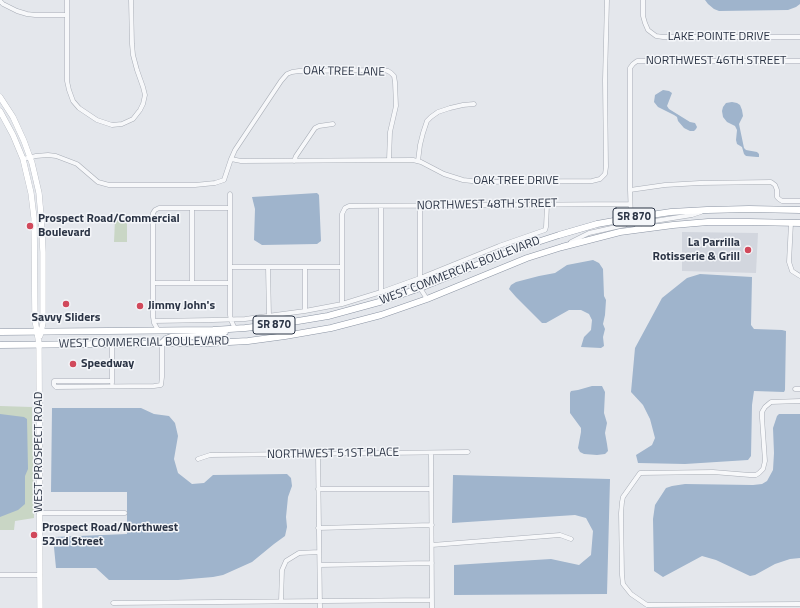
<!DOCTYPE html>
<style>
body{margin:0}
canvas{display:block;background:#e4e7ec}
</style>
<canvas width="800" height="608"></canvas>
<script>
const c = document.querySelector('canvas').getContext('2d');
c.lineJoin = 'round';
function paint(path, color) {
  c.fillStyle = color;
  c.fill(path, 'evenodd');
}
function shape(rows) {
  const path = new Path2D();
  for (const r of rows) {
    path.moveTo(r[0], r[1]);
    for (let i = 2; i < r.length; i += 2) path.lineTo(r[i], r[i + 1]);
  }
  return path;
}
function strokePath(path, color, width, dash) {
  c.strokeStyle = color;
  c.lineWidth = width;
  c.lineCap = dash ? 'butt' : 'round';
  c.setLineDash(dash || []);
  c.stroke(path);
}
function label(font, color, halo, rows, align = 'center') {
  c.font = font + ' "Titillium Web",sans-serif';
  c.lineWidth = 3;
  c.setLineDash([]);
  c.textBaseline = 'middle';
  c.strokeStyle = halo;
  c.fillStyle = color;
  for (const [text, x, y, turn = 0] of rows) {
    c.save();
    c.translate(x, y);
    c.rotate((+turn || 0) * Math.PI / 180);
    c.textAlign = isNaN(turn) ? turn : align;
    if (halo) c.strokeText(text, 0, 0);
    c.fillText(text, 0, 0);
    c.restore();
  }
}
paint(shape([
 [682,232,758,233,756,273,682,271]
]), '#d2d6de');
paint(shape([
 [115,220,127,221,127,242,114,242],
 [0,406,32,407,34,518,15,521,14,530,0,530]
]), '#c9d6c5');
paint(shape([
 [705,0,800,0,800,4,796,7,788,10,719,11,714,9,708,4],
 [663,90,669,91,672,93,667,106,669,109,690,122,695,123,697,127,696,129,694,131,690,131,684,128,678,121,677,117,674,115,658,107,654,102,655,95],
 [732,102,737,103,740,105,742,110,743,116,739,124,744,148,746,150,757,152,759,154,759,157,757,157,746,156,744,154,742,147,737,144,736,140,737,130,735,126,727,122,723,117,722,111,723,107,726,103],
 [317,193,319,195,321,241,317,244,262,245,254,240,255,209,252,197],
 [593,260,599,263,603,269,604,296,606,300,605,315,603,324,605,329,603,337,604,346,601,348,581,347,584,337,591,330,592,320,589,314,581,310,569,310,546,323,542,323,516,297,509,289,511,285,516,282,539,276,555,273,567,265],
 [700,274,752,277,751,325,754,329,782,330,786,331,785,390,784,392,754,391,752,405,751,456,748,460,685,464,638,463,636,455,652,445,655,438,650,419,643,405,631,392,635,348,662,298,687,278],
 [592,386,602,386,605,392,604,413,607,423,605,433,607,444,608,451,605,454,597,455,584,454,580,452,578,448,581,432,581,428,570,413,570,393,571,391,578,390],
 [52,408,141,408,154,414,169,416,175,423,178,436,174,459,178,473,192,484,204,483,213,475,287,474,291,478,292,486,288,497,286,517,287,527,285,536,274,544,252,562,223,575,213,577,178,580,109,580,96,568,56,568,53,537,127,534,127,492,51,492],
 [0,414,24,417,27,419,28,469,25,476,25,504,18,510,0,517],
 [779,414,800,414,800,558,790,559,775,564,755,575,750,576,716,560,702,556,663,577,654,571,653,519,655,505,666,488,672,486,685,484,753,485,762,484,767,481,773,470,774,453,773,428,777,416],
 [453,475,610,479,607,594,454,595,454,565,551,559,579,565,591,555,593,531,586,518,575,515,452,523]
]), '#9fb4cc');
const minor = shape([
 [67,0,67,81,69,90,73,101,79,108,97,120,112,125,122,124,133,119,140,110,143,104,145,95,143,87,137,70,133,55,132,44,131,0],
 [643,0,643,16,645,23,648,30,656,36,663,37,800,37],
 [0,1,3,4,17,11,27,14,35,15,67,15],
 [23,159,36,156,48,155,56,156,77,164,98,182,109,185,195,185,215,183,224,180,231,159,235,150,281,81,287,74,292,72,299,71,383,70,388,71,391,73,394,76,395,82,396,106,390,132,389,160],
 [231,159,241,161,413,160,421,162,444,174,463,180,480,182,592,181,600,179,605,174,606,167,605,80,607,0],
 [294,161,296,156,315,128,319,126,333,124],
 [418,161,420,145,423,133,427,121,431,117,438,112,450,108,463,105,474,104],
 [630,190,665,185,700,183,771,182,775,185,777,190,777,197,779,199,782,201,800,201],
 [230,194,230,315,231,320,235,329],
 [420,206,420,288,427,299],
 [192,208,192,283],
 [791,223,789,262,792,271,800,276],
 [634,230,642,223,692,215,701,212],
 [571,242,589,233,625,225,631,218,630,190,630,68,633,64,637,61,800,61],
 [230,267,342,267],
 [268,267,269,317],
 [305,267,305,311],
 [154,283,230,283],
 [381,292,381,206],
 [342,304,342,214,345,208,349,206,630,204],
 [154,321,213,320,245,319,305,311,342,304,381,292,420,278,499,246,545,230,546,227,547,205],
 [158,330,154,323,153,317,153,213,155,210,159,208,230,208],
 [112,344,112,383],
 [112,381,54,381,54,385,56,387,154,386,161,385,162,377,162,343],
 [795,389,800,389],
 [800,401,771,402,765,407,762,412,762,418,765,461,763,469,759,473,756,475,750,475,713,472,640,473,623,497,622,502,621,513,622,575,623,584,631,594,647,605,800,604],
 [431,453,432,608],
 [318,454,320,608],
 [198,459,210,455,468,452],
 [318,489,431,489],
 [39,513,125,513],
 [318,528,432,525],
 [432,545,560,535,571,539],
 [320,565,432,563],
 [0,575,40,575],
 [281,601,282,570,286,561,299,553,319,552],
 [113,603,432,600]
]);
const secondary = shape([
 [0,97,13,117,24,141,32,163,39,193,41,216,43,252,43,323,40,336],
 [0,111,13,135,23,159,31,193,34,218,35,320,39,344,40,608]
]);
const trunk = shape([
 [0,332,213,330,245,328,280,324,328,316,383,301,420,288,522,247,559,235,597,224,631,218,671,212,707,210,749,209,800,210],
 [162,343,166,339,171,337,206,336,216,334,225,332],
 [0,345,210,343,248,341,285,336,331,328,381,315,427,299,527,258,562,247,620,232,673,225,708,222,749,222,800,223]
]);
strokePath(minor, '#a9aeb7', 5);
strokePath(secondary, '#a9aeb7', 6);
strokePath(trunk, '#8b94a3', 7);
strokePath(minor, '#f7f8fa', 4);
strokePath(secondary, '#fff', 5.5);
strokePath(trunk, '#fff', 6);
for (const [x, y, r, color] of [
 [30,226,4,"#d1495b"],
 [748,250,4,"#d1495b"],
 [66,304,4,"#d1495b"],
 [140,306,4,"#d1495b"],
 [73,364,4,"#d1495b"],
 [34,535,4,"#d1495b"]
]) {
  const dot = new Path2D();
  dot.arc(x, y, r, 0, 2 * Math.PI);
  c.fillStyle = color;
  c.fill(dot);
  strokePath(dot, '#f4f6f9', 1.5);
}
for (const [x, y, w] of [
 [634,217,42],
 [274,325,42]
]) {
  const box = new Path2D();
  box.roundRect(x - w / 2, y - 9, w, 18, 3);
  c.fillStyle = '#f4f6f9';
  c.fill(box);
  strokePath(box, '#2b3445', 1);
}
label('bold 11px', '#2b3445', null, [
 ["SR 870",634,217],
 ["SR 870",274,325]
]);
label('12px', '#2b3445', '#f4f6f9', [
 ["LAKE POINTE DRIVE",719,37],
 ["NORTHWEST 46TH STREET",716,61],
 ["OAK TREE LANE",344,72,1],
 ["OAK TREE DRIVE",516,181],
 ["NORTHWEST 48TH STREET",487,205,-1],
 ["WEST COMMERCIAL BOULEVARD",460,271,-21],
 ["WEST COMMERCIAL BOULEVARD",144,343,-1],
 ["WEST PROSPECT ROAD",39,452,-90],
 ["NORTHWEST 51ST PLACE",333,454,-1]
]);
label('bold 12px', '#2b3445', '#f4f6f9', [
 ["Prospect Road/Commercial",38,219],
 ["Boulevard",38,233],
 ["La Parrilla",740,243,"right"],
 ["Rotisserie & Grill",740,257,"right"],
 ["Jimmy John's",148,306],
 ["Savvy Sliders",66,318,"center"],
 ["Speedway",81,364],
 ["Prospect Road/Northwest",42,528],
 ["52nd Street",42,542]
], 'left');
</script>
